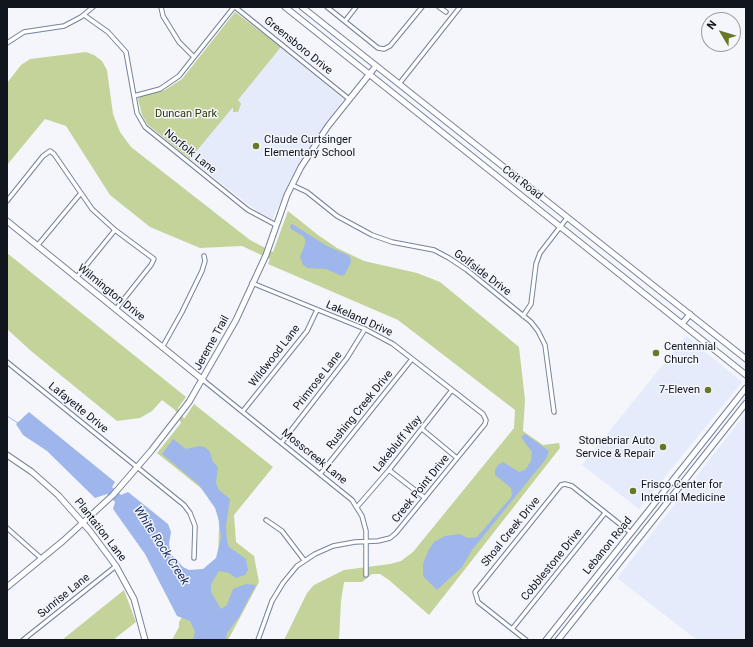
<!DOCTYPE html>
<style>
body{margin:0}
#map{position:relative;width:753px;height:647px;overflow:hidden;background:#f4f6fc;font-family:Roboto,sans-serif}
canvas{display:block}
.frame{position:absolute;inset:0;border:8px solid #10151e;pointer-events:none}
.north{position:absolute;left:701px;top:12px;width:40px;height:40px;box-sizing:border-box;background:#f4f6fc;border:1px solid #999ca3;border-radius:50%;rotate:308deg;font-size:11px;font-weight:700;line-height:16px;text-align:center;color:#10151e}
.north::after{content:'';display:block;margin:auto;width:14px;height:18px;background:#667725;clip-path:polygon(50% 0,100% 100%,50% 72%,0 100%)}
</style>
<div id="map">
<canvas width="753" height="647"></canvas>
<div class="frame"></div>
<div class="north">N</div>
</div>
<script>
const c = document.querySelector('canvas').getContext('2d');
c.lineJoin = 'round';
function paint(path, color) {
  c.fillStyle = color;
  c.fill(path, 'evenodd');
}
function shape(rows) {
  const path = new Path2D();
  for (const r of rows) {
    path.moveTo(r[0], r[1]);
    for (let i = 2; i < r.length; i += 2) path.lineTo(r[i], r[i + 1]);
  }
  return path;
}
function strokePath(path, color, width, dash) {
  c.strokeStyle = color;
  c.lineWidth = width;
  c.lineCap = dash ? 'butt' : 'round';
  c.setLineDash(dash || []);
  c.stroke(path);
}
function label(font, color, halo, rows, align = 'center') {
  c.font = font + ' Roboto,sans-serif';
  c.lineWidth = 3;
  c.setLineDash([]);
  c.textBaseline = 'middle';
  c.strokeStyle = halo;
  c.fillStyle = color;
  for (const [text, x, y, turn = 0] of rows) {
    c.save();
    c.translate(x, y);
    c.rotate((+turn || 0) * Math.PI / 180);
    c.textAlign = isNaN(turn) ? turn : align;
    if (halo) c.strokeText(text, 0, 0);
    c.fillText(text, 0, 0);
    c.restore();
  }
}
paint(shape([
 [281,47,343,99,296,169,272,219,257,211,190,159],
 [686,336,742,382,639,509,582,465],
 [746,413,746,640,697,640,617,578]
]), '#e5ebfa');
paint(shape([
 [235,12,281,47,238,100,241,104,238,112,233,112,233,107,190,159,147,124,142,115,138,99,141,96,165,90,182,79],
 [86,52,94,55,102,61,107,70,113,114,120,132,131,147,250,240,273,252,288,211,318,235,337,248,364,261,417,273,440,282,519,347,525,400,523,431,543,445,559,443,560,448,429,615,389,580,380,574,372,574,362,582,344,582,341,601,339,640,284,640,307,593,314,585,344,570,390,564,401,561,413,552,514,428,515,410,398,320,268,264,270,259,242,246,200,248,150,227,110,195,66,126,45,119,7,165,7,83,21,65,30,59],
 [7,253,186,397,178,408,184,419,194,404,273,467,234,515,236,542,254,556,259,582,228,640,172,640,179,627,179,622,218,560,219,527,218,507,207,493,157,453,181,423,175,410,162,400,152,411,140,418,117,421,31,351,7,329],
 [124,590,136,622,113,640,62,640]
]), '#c3d399');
paint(shape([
 [292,224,327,246,350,256,351,262,345,274,342,276,326,269,308,268,303,265,300,257,305,244,305,239,303,236,291,229,290,226],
 [29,412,115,482,112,487,121,495,128,492,168,524,171,532,169,544,171,554,183,567,189,570,203,569,216,558,221,538,219,521,215,508,199,485,162,454,173,439,186,449,200,446,205,447,210,452,213,462,218,467,216,483,219,490,230,499,226,526,227,541,229,547,246,559,248,570,245,575,236,578,229,573,219,571,211,584,211,592,221,609,227,605,233,589,246,584,256,585,239,617,227,633,226,640,193,640,195,632,190,621,177,616,145,554,113,509,115,502,107,494,95,498,47,451,23,435,16,424],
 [525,434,549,451,546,459,472,550,462,567,437,590,423,576,423,564,428,551,434,542,445,536,459,534,468,538,477,537,512,496,511,488,495,475,495,470,498,465,503,462,519,472,525,470,531,461,532,452,521,437]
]), '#9eb6eb');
strokePath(shape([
 [7,416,18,423]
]), '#9eb6eb', 1);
const street = shape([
 [161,7,163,16,179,42,194,57],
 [235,7,349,99],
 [327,7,378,48,384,49,390,46,422,7],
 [439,7,446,12],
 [84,15,108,32,126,52,137,113,145,127,248,210,276,225],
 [345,21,356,7],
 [7,43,24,32,64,26,81,17,93,7],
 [399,84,460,7],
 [134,96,160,89,179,76,234,7],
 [292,185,307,192,337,216,372,235,392,242,434,250,449,258,467,270,531,322,538,331,545,345,554,412],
 [7,201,43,156,50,151,54,154,92,209,115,230,154,259,151,265,116,309],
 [37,246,81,193],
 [76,278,115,230],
 [252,283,365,329,393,344,483,414,486,420,485,424,396,533,390,538,378,541,355,542,333,546,315,554,297,566,283,583,272,601,258,640],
 [523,316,531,304,536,264,540,253,567,218],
 [163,346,182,312,202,271,205,261,204,256],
 [7,362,184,505,190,513,195,526,194,558],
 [203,380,352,500,362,516,366,531,366,575],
 [243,411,307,331,317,310],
 [422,429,457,458],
 [282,442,347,358,365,329],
 [389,470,425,498],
 [321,473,412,359],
 [357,507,389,470,452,390],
 [266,520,282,531,304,560],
 [7,528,42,559],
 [512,629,605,513],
 [23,640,116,566],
 [526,640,478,602,475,592,561,485,565,484,572,486,631,533]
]);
const secondary = shape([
 [285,7,746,375],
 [302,7,746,359],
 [7,221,203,380],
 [682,324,690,314],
 [7,455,32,472,58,495,90,531,116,566,134,599,145,640],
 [7,587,63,541,113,495,151,451,189,402,236,320,266,255,287,195,301,167,328,126,376,66],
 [546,640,746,388],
 [558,640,746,403]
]);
strokePath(street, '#77829c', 5.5);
strokePath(secondary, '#77829c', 7);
strokePath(street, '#fff', 3.5);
strokePath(secondary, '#fff', 5);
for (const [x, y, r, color] of [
 [256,146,4,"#667725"],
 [656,353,4,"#667725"],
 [708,390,4,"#667725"],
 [663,447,4,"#667725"],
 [633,491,4,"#667725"]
]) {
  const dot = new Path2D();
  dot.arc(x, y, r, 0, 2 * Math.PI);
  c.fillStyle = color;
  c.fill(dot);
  strokePath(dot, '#f4f6fc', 1.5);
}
label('11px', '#10151e', '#f4f6fc', [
 ["Greensboro Drive",298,46,39],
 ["Norfolk Lane",190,152,39],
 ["Coit Road",522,183,38],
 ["Golfside Drive",482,273,37],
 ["Wilmington Drive",111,293,39],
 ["Lakeland Drive",359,319,24],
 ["Jereme Trail",212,343,-61],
 ["Wildwood Lane",275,356,-52],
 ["Primrose Lane",318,381,-52],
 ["Lafayette Drive",78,408,39],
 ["Rushing Creek Drive",360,410,-51],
 ["Lakebluff Way",398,444,-51],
 ["Mosscreek Lane",314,457,39],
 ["Creek Point Drive",421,489,-51],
 ["Plantation Lane",100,530,52],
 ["Shoal Creek Drive",511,532,-51],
 ["Lebanon Road",608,546,-51],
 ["Cobblestone Drive",552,565,-51],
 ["Sunrise Lane",64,596,-39]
]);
label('11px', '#2f380a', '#f4f6fc', [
 ["Duncan Park",186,114]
]);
label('11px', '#10151e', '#f4f6fc', [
 ["Claude Curtsinger",264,140],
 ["Elementary School",264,153],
 ["Centennial",664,347],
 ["Church",664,360],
 ["7-Eleven",700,390,"right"],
 ["Stonebriar Auto",655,441,"right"],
 ["Service & Repair",655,454,"right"],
 ["Frisco Center for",641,485],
 ["Internal Medicine",641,498]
], 'left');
label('italic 12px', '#152a67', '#f4f6fc', [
 ["White Rock Creek",161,546,57]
]);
</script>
